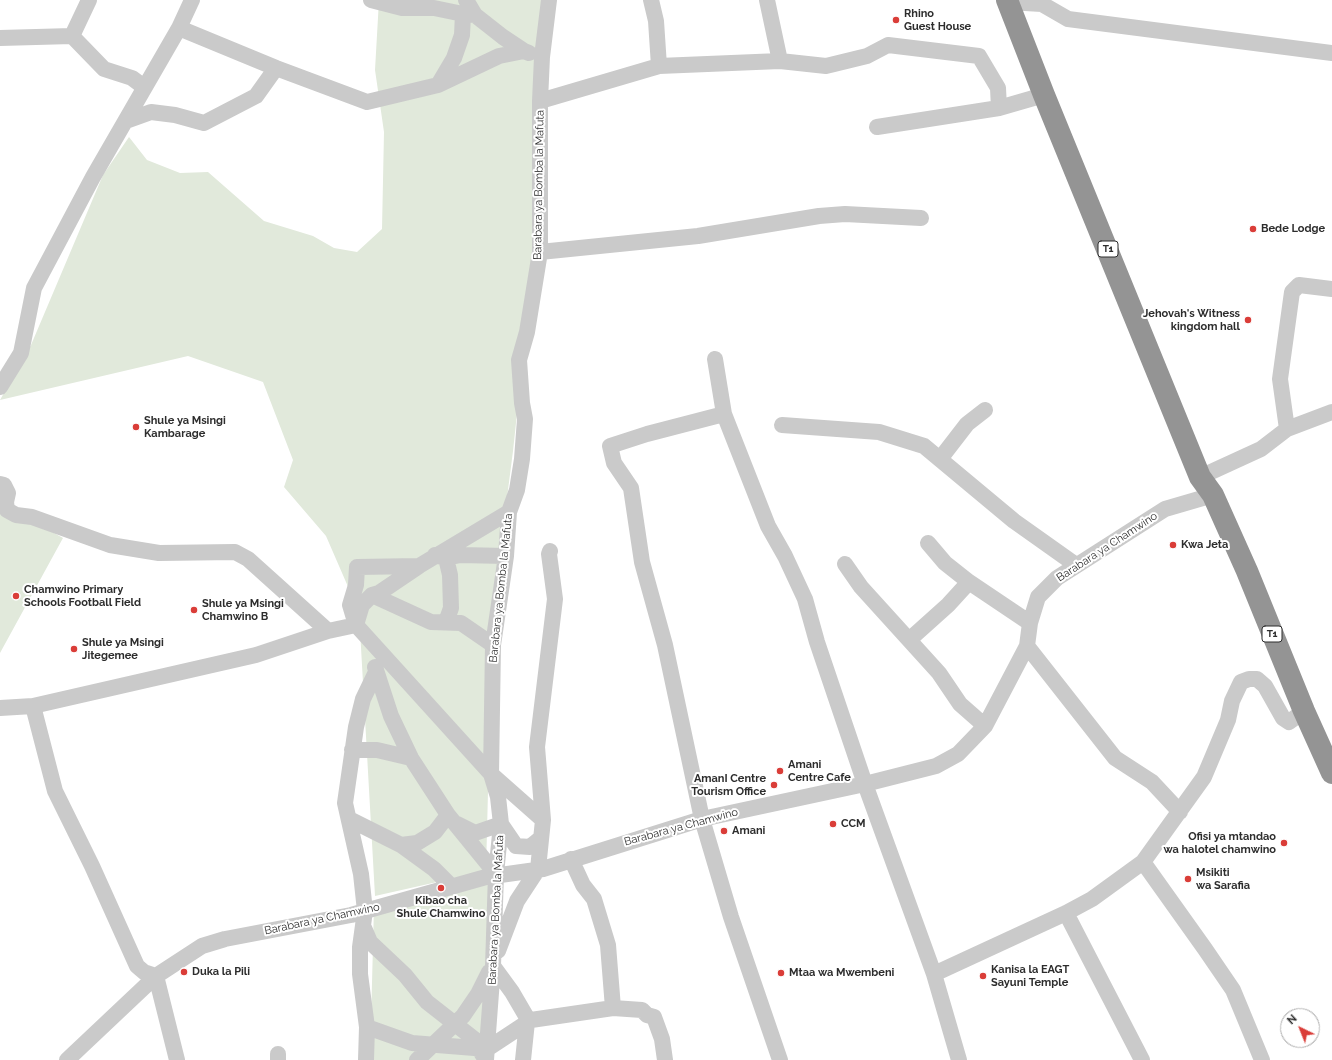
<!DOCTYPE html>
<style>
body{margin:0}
#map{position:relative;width:1332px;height:1060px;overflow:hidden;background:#fff;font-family:Raleway,sans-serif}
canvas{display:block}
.north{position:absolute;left:1280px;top:1008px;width:40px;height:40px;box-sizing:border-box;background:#fff;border:1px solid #ababab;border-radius:50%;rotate:317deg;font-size:11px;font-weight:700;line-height:16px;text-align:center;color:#2d2d2d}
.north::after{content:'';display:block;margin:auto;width:14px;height:18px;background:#da3d38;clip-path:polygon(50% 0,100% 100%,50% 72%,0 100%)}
</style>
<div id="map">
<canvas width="1332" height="1060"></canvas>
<div class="north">N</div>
</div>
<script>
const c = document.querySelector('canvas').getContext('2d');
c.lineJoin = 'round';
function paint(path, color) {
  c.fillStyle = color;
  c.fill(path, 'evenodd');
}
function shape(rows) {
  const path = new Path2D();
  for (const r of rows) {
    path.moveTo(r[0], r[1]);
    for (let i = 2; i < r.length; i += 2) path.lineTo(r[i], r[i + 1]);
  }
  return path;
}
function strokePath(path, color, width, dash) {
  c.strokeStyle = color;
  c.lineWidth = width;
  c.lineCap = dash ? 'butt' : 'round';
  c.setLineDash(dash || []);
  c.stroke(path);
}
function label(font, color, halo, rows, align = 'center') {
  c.font = font + ' Raleway,sans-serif';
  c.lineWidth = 4;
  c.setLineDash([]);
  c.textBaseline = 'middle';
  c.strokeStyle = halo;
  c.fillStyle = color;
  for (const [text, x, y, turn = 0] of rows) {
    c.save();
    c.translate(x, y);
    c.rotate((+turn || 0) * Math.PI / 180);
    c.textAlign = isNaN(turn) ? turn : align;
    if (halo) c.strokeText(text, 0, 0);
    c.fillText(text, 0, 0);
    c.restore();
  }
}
paint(shape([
 [379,0,549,0,534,254,513,451,504,521,491,671,486,871,375,896,359,612,326,536,284,487,293,460,263,382,188,356,0,400,31,345,103,175,129,137,147,160,180,173,208,172,264,221,313,236,334,248,357,252,382,229,384,132,375,70],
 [0,503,63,538,0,653],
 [489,879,483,1060,370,1060,374,906]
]), '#e1e9db');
strokePath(shape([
 [371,0,402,8,434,8,463,14,475,15],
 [466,0,475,15,503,37,524,51,529,53],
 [651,0,656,21,659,66],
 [767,0,780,61],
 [1008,2,1042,4,1068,19,1332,53],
 [179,28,276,68,367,102,438,85,499,56,524,51],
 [72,36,104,69,132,78,144,87],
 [0,38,72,36,89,0],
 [438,85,454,58,462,35,463,14],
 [540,101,659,66,780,61,826,66,867,56,888,45,979,56,998,88,999,108],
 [126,121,151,112,175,115,204,123,256,96,276,68],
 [877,127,999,108,1044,95],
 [540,252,698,236,819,216,845,214,921,218],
 [715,359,724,414,768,526,785,556,805,599,817,642,865,784,934,974,959,1060],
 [0,387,21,353,34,288,93,177,179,28,192,0],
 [724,414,647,434,610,446,614,463,631,488,642,562,665,645,702,819,731,917,780,1060],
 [782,425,879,432,924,446,1014,521,1076,565],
 [1287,429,1280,379,1292,292,1299,285,1332,289],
 [940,459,967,424,985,410],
 [1200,477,1261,449,1287,429,1332,412],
 [0,484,4,485,8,493,6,502,7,510,16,515,32,517,110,545,159,553,235,552,248,559,328,631],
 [509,512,419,566,357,567,356,585,350,605,356,625,491,774,543,820],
 [928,543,945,563,969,582,1030,623],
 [435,555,446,558,460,555,506,556],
 [446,558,450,575,451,608,446,622],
 [845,564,861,587,939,673,960,704,985,726],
 [372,595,431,622,461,623,493,645],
 [356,625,362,605,372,595,379,593,419,566],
 [909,640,948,605,969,582],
 [1027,646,1115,758,1152,782,1180,812],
 [375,667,391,716,411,758,448,815,496,874],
 [33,706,55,791,92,866,137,966,144,972,156,976,177,1060],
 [0,708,33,706,256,655,328,631,356,625],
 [352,750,377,750,411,758],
 [349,819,401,845,434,869,451,886],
 [457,824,475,833,501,824,516,846,530,847,541,838],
 [401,845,417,843,435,832,448,815],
 [571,859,583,885,594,899,608,945,613,1008],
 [1143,862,1205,949,1233,990,1262,1060],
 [1066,913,1142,1060],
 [364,928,370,942,405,975,427,1002,487,1049],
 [498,951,517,901,538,869,543,820,537,747,555,599,549,554,550,551],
 [493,966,512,992,526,1016,527,1022,523,1060],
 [934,974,1066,913,1092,899,1143,862,1204,777,1228,720,1232,701,1241,682,1249,679,1257,679,1265,686,1283,718,1289,722,1304,711],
 [367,1027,412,1043,487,1049],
 [278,1054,278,1060],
 [482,1054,487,1049,531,1020,613,1008,642,1010,647,1015,654,1017,662,1039,665,1060],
 [67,1060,156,976,202,946,225,939,351,915,486,877,543,869,702,819,865,784,936,766,958,754,985,726,1027,646,1030,623,1038,597,1057,578,1165,509,1213,495],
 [366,1060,367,1027,360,974,360,947,365,911,361,874,345,803,356,727,363,699,376,672],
 [417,1060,463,1016,478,994,489,972],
 [486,1060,493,966,496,874,501,824,498,797,491,774,493,645,506,556,509,512,517,490,522,459,525,419,522,403,519,360,527,332,540,252,540,101,542,57,549,0]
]), '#cacaca', 16);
strokePath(shape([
 [1007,0,1044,95,1200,477,1213,495,1247,571,1304,711,1332,773]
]), '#949494', 22);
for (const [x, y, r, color] of [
 [896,20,4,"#da3d38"],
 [1253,229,4,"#da3d38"],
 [1248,320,4,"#da3d38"],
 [136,427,4,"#da3d38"],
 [1173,545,4,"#da3d38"],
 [16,596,4,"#da3d38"],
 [194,610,4,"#da3d38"],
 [74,649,4,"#da3d38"],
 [780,771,4,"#da3d38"],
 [774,785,4,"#da3d38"],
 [833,824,4,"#da3d38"],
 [724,831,4,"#da3d38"],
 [1284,843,4,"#da3d38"],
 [1188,879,4,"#da3d38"],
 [441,888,4,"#da3d38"],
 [184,972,4,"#da3d38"],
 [781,973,4,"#da3d38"],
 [983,976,4,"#da3d38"]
]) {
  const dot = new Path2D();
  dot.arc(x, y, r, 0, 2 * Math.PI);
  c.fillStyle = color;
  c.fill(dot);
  strokePath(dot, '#fff', 1.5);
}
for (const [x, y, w] of [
 [1108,249,20],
 [1272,634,20]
]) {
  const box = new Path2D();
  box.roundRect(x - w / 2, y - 8, w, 16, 3);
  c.fillStyle = '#fff';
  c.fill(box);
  strokePath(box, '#2d2d2d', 1);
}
label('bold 10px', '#2d2d2d', null, [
 ["T1",1108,249],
 ["T1",1272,634]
]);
label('bold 11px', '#2d2d2d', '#fff', [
 ["Rhino",904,14],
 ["Guest House",904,27],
 ["Bede Lodge",1261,229],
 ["Jehovah's Witness",1240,314,"right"],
 ["kingdom hall",1240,327,"right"],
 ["Shule ya Msingi",144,421],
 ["Kambarage",144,434],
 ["Kwa Jeta",1181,545],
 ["Chamwino Primary",24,590],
 ["Schools Football Field",24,603],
 ["Shule ya Msingi",202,604],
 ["Chamwino B",202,617],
 ["Shule ya Msingi",82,643],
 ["Jitegemee",82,656],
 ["Amani",788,765],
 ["Centre Cafe",788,778],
 ["AmanI Centre",766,779,"right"],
 ["Tourism Office",766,792,"right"],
 ["CCM",841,824],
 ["Amani",732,831],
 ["Ofisi ya mtandao",1276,837,"right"],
 ["wa halotel chamwino",1276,850,"right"],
 ["Msikiti",1196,873],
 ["wa Sarafia",1196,886],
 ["Kibao cha",441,901,"center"],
 ["Shule Chamwino",441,914,"center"],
 ["Kanisa la EAGT",991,970],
 ["Sayuni Temple",991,983],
 ["Duka la Pili",192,972],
 ["Mtaa wa Mwembeni",789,973]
], 'left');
label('11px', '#2d2d2d', '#fff', [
 ["Barabara ya Bomba la Mafuta",539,185,-89],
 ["Barabara ya Chamwino",1107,547,-33],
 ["Barabara ya Bomba la Mafuta",501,588,-84],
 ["Barabara ya Chamwino",681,827,-15],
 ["Barabara ya Bomba la Mafuta",496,910,-87],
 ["Barabara ya Chamwino",322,919,-12]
]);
</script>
